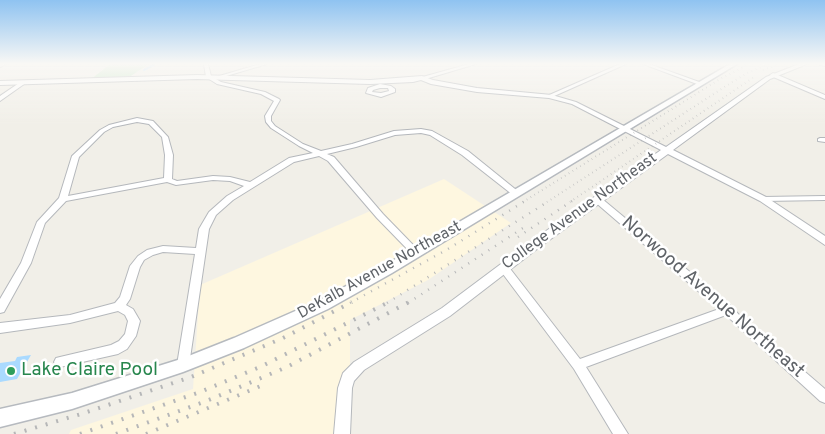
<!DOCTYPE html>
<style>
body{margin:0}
canvas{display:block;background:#f1efe8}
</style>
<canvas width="825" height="434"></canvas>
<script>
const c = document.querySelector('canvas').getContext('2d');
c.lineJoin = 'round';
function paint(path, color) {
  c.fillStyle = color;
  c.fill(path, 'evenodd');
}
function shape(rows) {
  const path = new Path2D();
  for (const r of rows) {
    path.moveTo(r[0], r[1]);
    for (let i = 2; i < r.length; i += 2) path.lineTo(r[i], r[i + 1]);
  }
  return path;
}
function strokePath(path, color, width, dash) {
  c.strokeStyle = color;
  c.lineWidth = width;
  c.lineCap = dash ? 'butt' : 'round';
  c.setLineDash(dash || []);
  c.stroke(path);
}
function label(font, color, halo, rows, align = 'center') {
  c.font = font + ' Overpass,sans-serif';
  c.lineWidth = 5;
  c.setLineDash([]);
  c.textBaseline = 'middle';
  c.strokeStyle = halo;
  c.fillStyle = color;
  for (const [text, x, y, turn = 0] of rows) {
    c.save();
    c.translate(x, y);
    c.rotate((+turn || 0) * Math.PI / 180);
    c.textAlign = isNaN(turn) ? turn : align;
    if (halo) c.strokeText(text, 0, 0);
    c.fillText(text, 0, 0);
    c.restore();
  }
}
paint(shape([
 [444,179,511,223,428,280,350,320,350,434,69,434,71,430,193,389,200,285]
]), '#fef7e0');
paint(shape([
 [110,64,149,64,126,79,90,80]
]), '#c5e8c5');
paint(shape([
 [31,355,17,379,0,382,0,363,15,361,17,357]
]), '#aadaff');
strokePath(shape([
 [144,70,155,64]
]), '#aadaff', 2);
const minor = shape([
 [0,64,6,64,0,67,0,64],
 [204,64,208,64,211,76,216,79,216,77,260,64,267,64,216,79,221,82,265,92,279,99,280,100,271,116,271,121,275,126,303,144,321,151,352,144,394,131,421,129,432,131,468,151,520,193,519,195,513,195,462,155,430,135,421,133,395,135,356,147,327,154,334,157,383,214,419,251,421,253,419,255,416,256,413,255,377,218,328,161,319,156,294,162,233,200,216,215,209,229,189,365,187,369,183,370,179,369,177,365,195,254,163,252,153,255,144,260,140,267,130,299,126,305,133,309,140,321,136,336,127,349,118,354,60,367,56,366,54,362,56,358,60,357,111,345,119,341,125,334,128,321,125,315,118,311,70,323,0,333,0,323,70,315,115,303,120,297,130,266,138,256,147,250,163,246,196,248,199,229,209,212,227,196,244,186,230,181,213,180,176,185,167,182,66,201,45,223,31,263,4,312,0,313,0,299,21,263,37,222,59,198,72,156,100,130,109,125,137,118,153,121,168,137,173,155,172,179,177,181,213,176,230,177,250,182,289,158,313,153,299,146,271,128,266,122,265,116,274,101,261,94,217,84,206,77,204,64],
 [137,122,149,124,162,137,165,155,164,178,68,196,79,157,104,132,113,127,137,122],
 [469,64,476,64,422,80,419,78,469,64],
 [620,64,626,64,552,97,547,96,620,64],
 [643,64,649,64,702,83,697,84,643,64],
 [820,64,825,64,825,66,820,65,820,64],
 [773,73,825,95,825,99,771,76,770,75,773,73],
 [22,81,27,82,0,101,0,96,22,81],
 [380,84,391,86,395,89,395,92,381,97,366,93,368,88,380,84],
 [380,88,388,88,389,91,381,93,372,92,373,90,380,88],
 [820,138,825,138,825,142,818,141,818,139,820,138],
 [825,196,825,200,763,201,759,199,763,197,825,196],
 [595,198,601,198,732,307,740,316,825,389,825,403,820,401,726,315,586,367,628,434,613,434,574,369,500,270,499,268,500,266,508,266,580,359,719,309,595,202,594,200,595,198]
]);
const tertiary = shape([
 [799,64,807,64,770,79,673,150,766,197,825,236,825,245,760,201,668,154,537,249,450,316,364,370,354,381,352,388,350,434,334,434,338,388,343,373,354,362,442,308,529,243,661,150,572,104,549,98,477,92,431,84,421,80,413,82,370,84,197,79,0,85,0,81,197,75,370,80,422,76,433,80,477,88,552,95,576,102,666,147,766,77,799,64]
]);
const secondary = shape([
 [730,64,737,64,392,273,328,309,244,348,183,372,72,409,0,427,0,409,72,393,181,359,234,338,318,301,382,267,730,64]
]);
strokePath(minor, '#b5b8bc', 2);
strokePath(tertiary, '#b5b8bc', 2);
strokePath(secondary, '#b6babf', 3);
paint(minor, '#fff');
paint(tertiary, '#fff');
paint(secondary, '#fff');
strokePath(shape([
 [763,70,780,64],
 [523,202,720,79,750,64],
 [547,202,726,86,747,73,768,64],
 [570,202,754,77]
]), '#b6b7b8', 2, [0.5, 4]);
strokePath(shape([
 [518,237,572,201],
 [350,303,448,249,525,201],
 [387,303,549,201],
 [408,303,523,228]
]), '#b6b7b8', 2.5, [1, 7]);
strokePath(shape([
 [14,434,81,414,191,377,283,338,352,302],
 [80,434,200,392,260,367,389,302],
 [116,434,204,402,287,367,409,302],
 [146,434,263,385]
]), '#b6b7b8', 4, [2, 9]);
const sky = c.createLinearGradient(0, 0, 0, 125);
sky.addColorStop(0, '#8fc3f1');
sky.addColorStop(0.51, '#f9f8f5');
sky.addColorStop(1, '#f9f8f500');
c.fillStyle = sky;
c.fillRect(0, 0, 825, 125);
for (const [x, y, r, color] of [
 [11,371,5,"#2e9e5b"]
]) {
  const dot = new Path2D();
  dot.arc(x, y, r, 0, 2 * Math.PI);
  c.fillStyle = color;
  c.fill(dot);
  strokePath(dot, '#fff', 2);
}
label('16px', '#5f6368', '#fff', [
 ["College Avenue Northeast",580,212,-36],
 ["DeKalb Avenue Northeast",380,271,-29]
]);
label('19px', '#5f6368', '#fff', [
 ["Norwood Avenue Northeast",712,298,41]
]);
label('19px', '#27864d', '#fff', [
 ["Lake Claire Pool",21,371]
], 'left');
</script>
